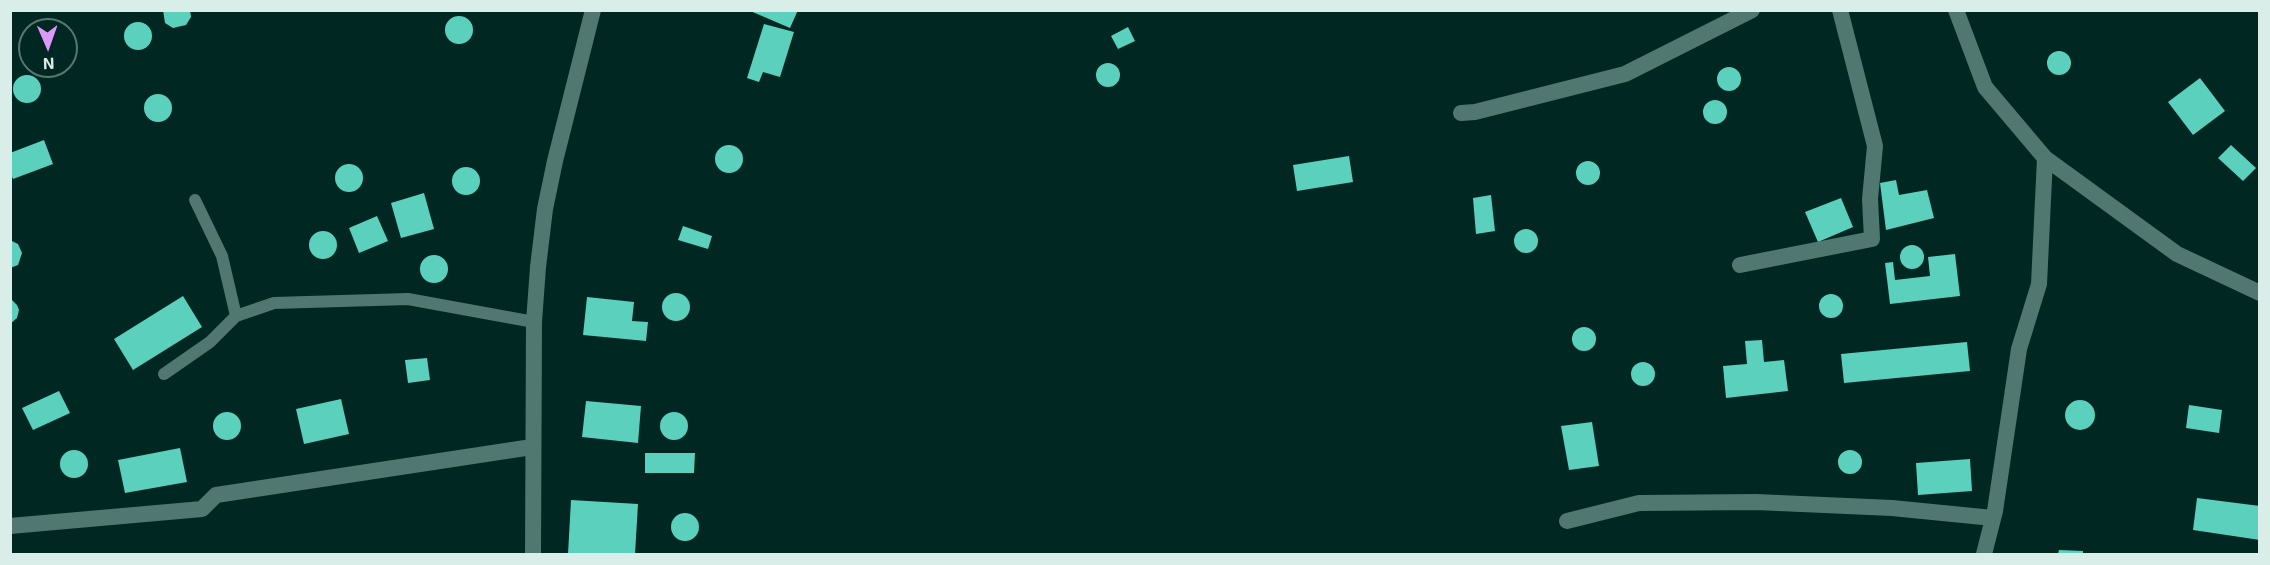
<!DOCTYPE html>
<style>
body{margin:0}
#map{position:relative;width:2270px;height:565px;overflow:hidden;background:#002721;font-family:"Exo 2",sans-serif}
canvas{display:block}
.frame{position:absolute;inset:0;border:12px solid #d9eee9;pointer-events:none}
.north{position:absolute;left:18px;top:18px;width:60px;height:60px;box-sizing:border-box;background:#002721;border:2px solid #577771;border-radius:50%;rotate:178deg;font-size:16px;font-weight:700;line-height:24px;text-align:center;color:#d9eee9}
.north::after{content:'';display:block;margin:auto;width:21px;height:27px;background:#da9af6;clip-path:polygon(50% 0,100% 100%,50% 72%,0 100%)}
</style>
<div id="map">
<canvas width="2270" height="565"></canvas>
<div class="frame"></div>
<div class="north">N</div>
</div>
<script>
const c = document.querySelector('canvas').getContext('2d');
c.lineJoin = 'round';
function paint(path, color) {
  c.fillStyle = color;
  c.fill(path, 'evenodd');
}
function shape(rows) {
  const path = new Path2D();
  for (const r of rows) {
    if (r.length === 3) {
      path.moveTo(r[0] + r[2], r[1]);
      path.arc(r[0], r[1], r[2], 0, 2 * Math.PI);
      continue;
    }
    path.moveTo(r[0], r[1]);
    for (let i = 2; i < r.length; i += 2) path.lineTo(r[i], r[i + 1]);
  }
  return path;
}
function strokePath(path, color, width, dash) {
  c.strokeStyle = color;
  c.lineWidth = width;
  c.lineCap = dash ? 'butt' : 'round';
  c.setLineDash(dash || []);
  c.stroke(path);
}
paint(shape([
 [163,10,190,10,191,17,186,25,173,28,165,23],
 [748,10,798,10,790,28],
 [459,30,14],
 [138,36,14],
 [764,24,794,32,780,77,763,72,759,82,747,78],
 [1128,27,1135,41,1118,49,1111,36],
 [2059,63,12],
 [1108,75,12],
 [1729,79,12],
 [27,89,14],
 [2200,78,2225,111,2193,135,2168,102],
 [158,108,14],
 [1715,112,12],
 [44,140,53,164,13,179,10,172,10,153],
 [729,159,14],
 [2231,145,2256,168,2243,181,2218,158],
 [1349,156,1353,182,1297,191,1293,165],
 [1588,173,12],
 [349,178,14],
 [466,181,14],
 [1896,180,1899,195,1927,190,1934,218,1886,230,1880,183],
 [424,193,434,229,401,238,391,203],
 [1491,195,1495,231,1476,234,1473,198],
 [1841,198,1853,227,1818,242,1805,212],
 [377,216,388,241,359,253,349,228],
 [683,226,712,236,708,249,678,240],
 [1526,241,12],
 [323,245,14],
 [10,240,18,244,22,253,18,265,10,268],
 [1912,257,12],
 [1955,254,1960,296,1890,304,1885,263,1893,262,1895,280,1930,276,1928,257],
 [434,269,14],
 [676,307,14],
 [1831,306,12],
 [183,296,202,327,133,370,114,339],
 [587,297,634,302,632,321,648,322,646,341,583,335],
 [10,298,17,305,19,310,17,318,10,324],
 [1584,339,12],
 [1762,340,1764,362,1784,360,1788,391,1726,398,1723,366,1747,364,1745,341],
 [1967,342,1970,371,1844,383,1841,354],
 [427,358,430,380,408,383,405,360],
 [1643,374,12],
 [59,391,70,413,33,430,22,408],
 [341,399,349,434,304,444,296,409],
 [2080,415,15],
 [586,401,641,406,638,443,582,437],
 [2189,405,2222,410,2219,433,2186,428],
 [227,426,14],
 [674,426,14],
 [1592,422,1599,466,1569,470,1561,426],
 [180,448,187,482,125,493,118,460],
 [1850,462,12],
 [74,464,14],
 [645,453,695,453,694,473,645,473],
 [1970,459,1972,491,1918,495,1916,463],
 [2197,498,2260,506,2260,540,2193,530],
 [571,500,638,504,635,554,568,554],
 [685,527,14],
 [2059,550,2083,551,2083,554,2058,554]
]), '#5bd0bd');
strokePath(shape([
 [195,200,222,256,236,316],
 [164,374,210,342,236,316,274,303,408,299,534,322]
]), '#507770', 12);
strokePath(shape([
 [1956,10,1985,87,2045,158,2177,254,2260,293],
 [1461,113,1475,112,1625,74,1752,10],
 [1740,265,1872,239,1870,199,1875,146,1840,10],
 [1567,521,1639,503,1756,502,1892,508,1993,518],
 [10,526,202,509,216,495,532,447],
 [1984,554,1995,511,2019,349,2039,284,2045,158]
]), '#507770', 16);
strokePath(shape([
 [533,554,534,322,538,267,545,209,555,161,593,10]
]), '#507770', 16);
</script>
